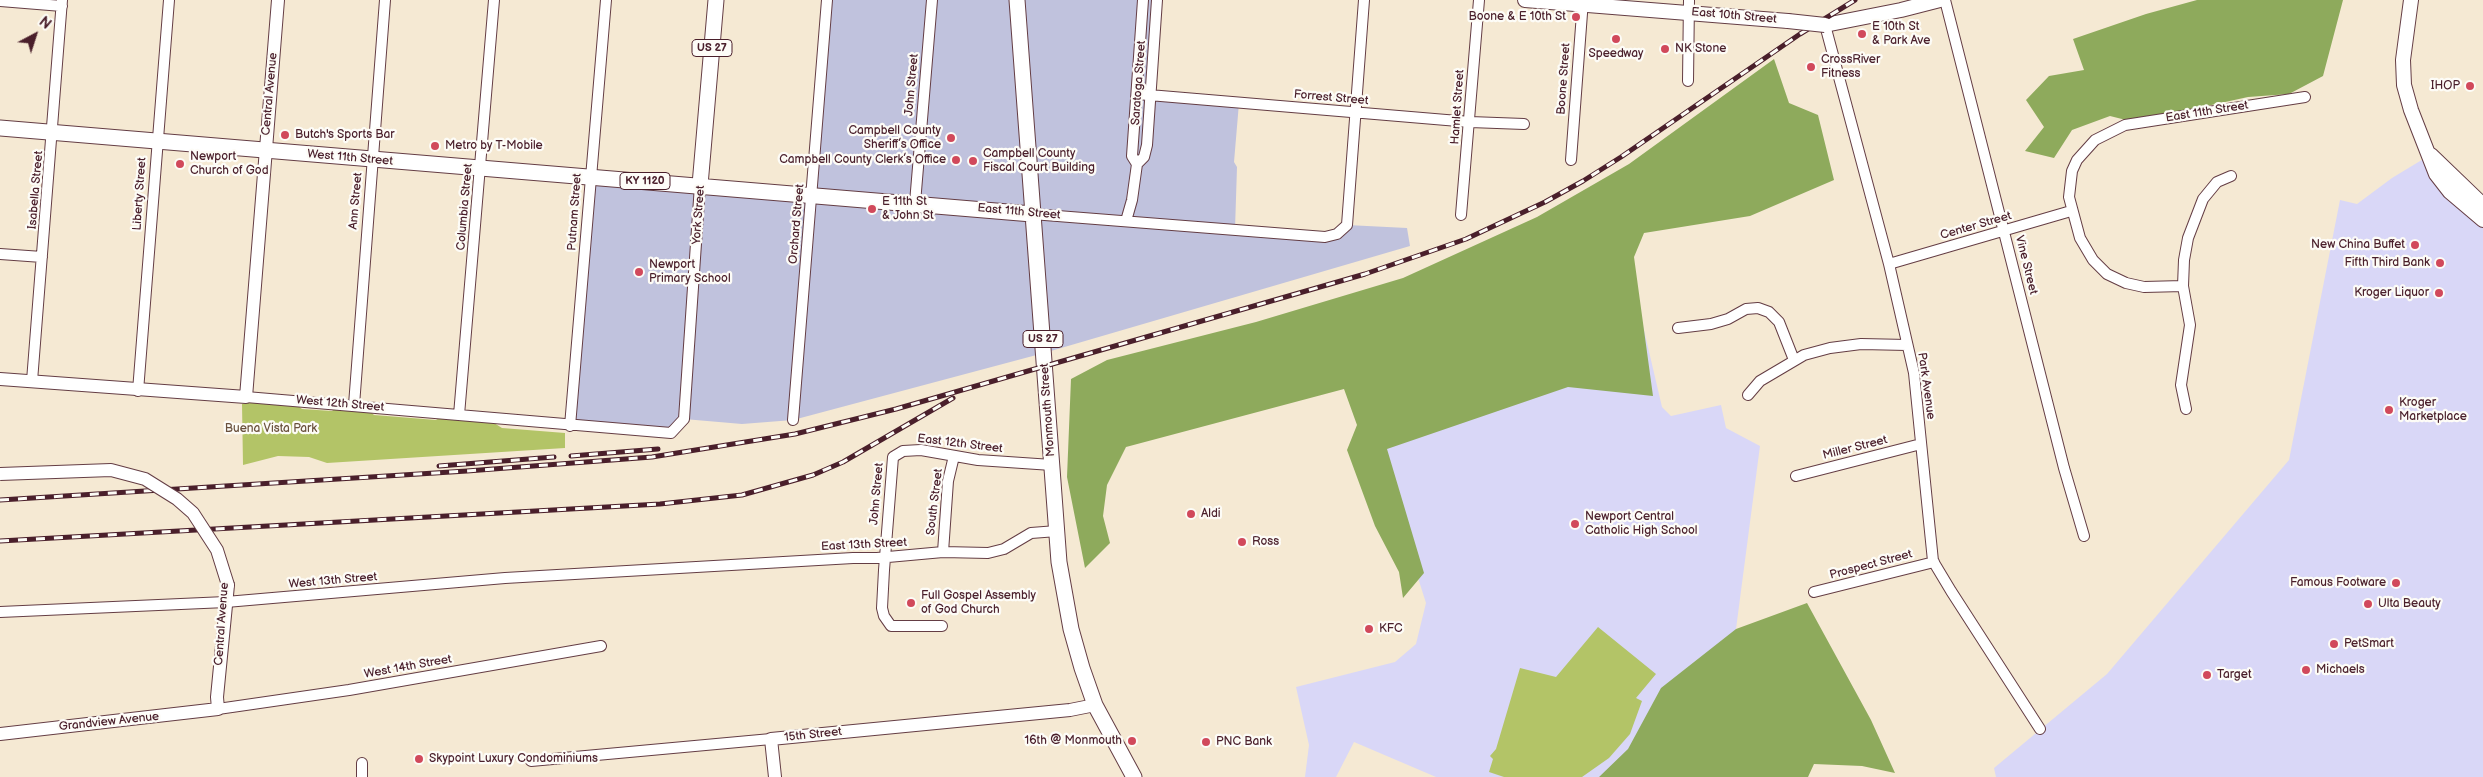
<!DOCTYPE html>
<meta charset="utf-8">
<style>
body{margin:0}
#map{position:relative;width:2483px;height:777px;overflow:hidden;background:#f5e9d3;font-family:"Balsamiq Sans",sans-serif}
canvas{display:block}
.north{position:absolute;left:10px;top:10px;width:50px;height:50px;-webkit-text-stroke:4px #fdfcf7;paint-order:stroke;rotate:40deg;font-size:14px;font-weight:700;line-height:20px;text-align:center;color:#4a1f2b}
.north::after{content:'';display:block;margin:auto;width:18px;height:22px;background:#4a1f2b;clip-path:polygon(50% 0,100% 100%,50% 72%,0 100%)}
</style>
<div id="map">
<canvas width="2483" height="777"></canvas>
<div class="north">N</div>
</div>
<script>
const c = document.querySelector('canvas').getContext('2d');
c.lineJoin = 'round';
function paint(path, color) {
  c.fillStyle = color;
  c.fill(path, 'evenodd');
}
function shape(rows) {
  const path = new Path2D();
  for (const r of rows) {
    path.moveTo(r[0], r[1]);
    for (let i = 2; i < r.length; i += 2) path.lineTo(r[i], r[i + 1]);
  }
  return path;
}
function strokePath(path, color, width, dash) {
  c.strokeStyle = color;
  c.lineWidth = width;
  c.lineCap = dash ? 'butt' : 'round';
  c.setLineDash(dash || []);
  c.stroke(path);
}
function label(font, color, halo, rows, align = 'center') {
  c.font = font + ' "Balsamiq Sans",sans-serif';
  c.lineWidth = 4.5;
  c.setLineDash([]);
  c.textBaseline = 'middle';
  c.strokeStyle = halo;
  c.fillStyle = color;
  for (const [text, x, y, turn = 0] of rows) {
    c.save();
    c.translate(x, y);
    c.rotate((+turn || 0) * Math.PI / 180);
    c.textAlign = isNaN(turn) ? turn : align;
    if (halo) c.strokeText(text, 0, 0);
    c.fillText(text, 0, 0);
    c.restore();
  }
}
paint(shape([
 [2430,155,2483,220,2483,777,1996,777,1994,768,2107,674,2289,460,2340,200,2357,204,2392,178],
 [1610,185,1662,407,1671,416,1721,405,1726,428,1760,446,1736,629,1617,777,1436,777,1354,742,1336,777,1305,777,1309,745,1296,687,1395,662,1416,644,1426,603,1335,317]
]), '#d9d7f7');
paint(shape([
 [827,0,1157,0,1151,96,1239,103,1234,162,1237,167,1235,229,1325,237,1347,225,1407,228,1410,246,1044,353,793,420,742,424,684,419,671,433,570,426,591,177,812,194]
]), '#c0c2dd');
paint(shape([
 [257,401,297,405,302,409,332,411,337,407,369,410,374,415,436,420,442,416,494,423,502,428,565,433,565,448,327,463,309,457,278,456,243,465,242,404],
 [1598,627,1656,674,1636,698,1642,701,1630,734,1609,758,1582,777,1504,777,1489,772,1493,759,1490,756,1496,749,1520,668,1556,677]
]), '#b3c467');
paint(shape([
 [2197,0,2343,0,2323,76,2289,94,2248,97,2134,122,2110,116,2072,130,2054,158,2025,151,2044,127,2026,100,2049,76,2084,70,2073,39,2146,14],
 [1774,59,1789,103,1818,115,1834,180,1750,216,1644,233,1634,257,1653,396,1568,387,1387,449,1424,573,1403,598,1399,572,1375,526,1347,450,1357,425,1344,389,1126,447,1107,485,1103,516,1110,543,1085,568,1067,477,1071,379,1107,360,1256,322,1403,278,1537,217,1629,164],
 [1807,603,1871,720,1895,773,1862,766,1814,764,1808,777,1599,777,1628,749,1661,688,1736,629]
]), '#8eaa5c');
const minor = shape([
 [1945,0,2064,468,2084,536],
 [0,1,62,6],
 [1825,25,1889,264,1914,373,1933,561,1951,591,2040,729],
 [1688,81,1689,0],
 [1137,94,1470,122,1524,124],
 [1571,160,1583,0],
 [1137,164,1132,156,1143,0],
 [915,203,932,0],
 [1032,214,1325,237,1337,234,1347,225,1364,0],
 [1461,215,1479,0],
 [1126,221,1132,200,1137,164,1144,157,1147,145,1157,0],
 [0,254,42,257],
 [1889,264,2071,211],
 [2183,286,2144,287,2126,283,2107,274,2093,260,2080,238,2069,197,2072,171,2077,160,2095,140,2125,125,2305,97],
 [1678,328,1711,324,1728,319,1746,309,1758,308,1769,312,1779,322,1794,360],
 [32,381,62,0],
 [138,391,169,0],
 [1748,395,1760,381,1804,355,1830,348,1861,344,1907,345],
 [246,397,671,433,684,419,700,185],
 [354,405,385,0],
 [2186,409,2181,385,2190,325,2183,286,2184,260,2188,238,2203,199,2217,182,2231,176],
 [459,415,494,0],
 [793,420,827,0],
 [570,426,606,0],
 [1796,476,1921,444],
 [943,552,948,481,954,456],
 [1814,592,1934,562],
 [0,612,226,602,505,578,853,558,877,558,943,552,988,553,1004,549,1031,533,1057,531],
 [942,626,891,626,884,616,882,608,884,570,893,457,903,451,921,450,978,460,1052,465],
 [218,709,349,690,601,646],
 [531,761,771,739],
 [362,777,362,763]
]);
const tertiary = shape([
 [0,379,246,397,278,0],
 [0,734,218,709,217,697,228,585],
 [775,777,771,739,1070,710,1095,705]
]);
const secondary = shape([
 [1525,0,1788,21],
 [2411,0,2403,60,2404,85,2411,110,2436,174,2450,192,2483,220],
 [1825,25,1901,10,1940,0],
 [2431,155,2483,205]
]);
const primary = shape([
 [1017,0,1059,562,1071,629,1082,668,1095,705,1134,777],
 [0,128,1032,214],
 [700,185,716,0]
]);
strokePath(minor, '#643d44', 12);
strokePath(tertiary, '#643d44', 14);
strokePath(secondary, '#643d44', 16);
strokePath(primary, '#643d44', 17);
strokePath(minor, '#fff', 10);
strokePath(tertiary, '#fff', 12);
strokePath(secondary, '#fff', 14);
strokePath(primary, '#fff', 15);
const rail = shape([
 [571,456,658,449],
 [439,466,554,457],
 [0,500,467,471,652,457,795,434,896,409,1365,274,1466,239,1545,202,1583,181,1621,157,1800,34,1855,0],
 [0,541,660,504,742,495,813,475,843,462,953,398]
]);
strokePath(rail, '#4a1f2b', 5);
strokePath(rail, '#fdfcf7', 3, [9]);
const tertiaryBridge = shape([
 [0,474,111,470,145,479,177,499,193,513,217,550,228,585]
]);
const secondaryBridge = shape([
 [1788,21,1825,25]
]);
strokePath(tertiaryBridge, '#643d44', 14, []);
strokePath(secondaryBridge, '#643d44', 16, []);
strokePath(tertiaryBridge, '#fff', 12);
strokePath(secondaryBridge, '#fff', 14);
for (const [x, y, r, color] of [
 [1576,17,5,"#d1495b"],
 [1862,34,5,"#d1495b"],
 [1616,39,5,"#d1495b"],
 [1665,49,5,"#d1495b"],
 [1811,67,5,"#d1495b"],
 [2470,86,5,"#d1495b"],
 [285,135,5,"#d1495b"],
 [951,138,5,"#d1495b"],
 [435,146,5,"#d1495b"],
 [956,160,5,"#d1495b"],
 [973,161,5,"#d1495b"],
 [180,164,5,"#d1495b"],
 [872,209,5,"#d1495b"],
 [2415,245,5,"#d1495b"],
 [2440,263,5,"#d1495b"],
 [639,272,5,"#d1495b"],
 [2439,293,5,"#d1495b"],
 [2389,410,5,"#d1495b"],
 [1191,514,5,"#d1495b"],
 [1575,524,5,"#d1495b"],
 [1242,542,5,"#d1495b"],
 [2396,583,5,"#d1495b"],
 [911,603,5,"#d1495b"],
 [2368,604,5,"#d1495b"],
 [1369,629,5,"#d1495b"],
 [2334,644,5,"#d1495b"],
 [2306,670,5,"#d1495b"],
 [2207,675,5,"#d1495b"],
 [1132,741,5,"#d1495b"],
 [1206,742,5,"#d1495b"],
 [419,759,5,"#d1495b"]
]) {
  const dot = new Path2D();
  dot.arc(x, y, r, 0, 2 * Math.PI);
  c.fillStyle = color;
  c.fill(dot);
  strokePath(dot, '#fdfcf7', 2);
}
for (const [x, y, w] of [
 [712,48,40],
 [645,181,50],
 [1043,339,40]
]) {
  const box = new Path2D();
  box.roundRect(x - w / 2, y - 8.5, w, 17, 4);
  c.fillStyle = '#fdfcf7';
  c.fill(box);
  strokePath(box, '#4a1f2b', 1);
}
label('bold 11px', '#4a1f2b', null, [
 ["US 27",712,48],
 ["KY 1120",645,181],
 ["US 27",1043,339]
]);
label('12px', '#4a1f2b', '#fdfcf7', [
 ["East 10th Street",1734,16,5],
 ["Boone Street",1564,79,-86],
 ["Saratoga Street",1139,83,-86],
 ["John Street",912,85,-85],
 ["Central Avenue",270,94,-85],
 ["Forrest Street",1331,98,5],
 ["Hamlet Street",1458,107,-86],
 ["East 11th Street",2207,112,-9],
 ["West 11th Street",350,158,5],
 ["Isabella Street",36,190,-85],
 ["Liberty Street",140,194,-86],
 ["Ann Street",356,201,-85],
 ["Columbia Street",465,207,-85],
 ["Putnam Street",575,212,-86],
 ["East 11th Street",1019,212,5],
 ["York Street",699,215,-86],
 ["Orchard Street",797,224,-85],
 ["Center Street",1976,226,-16],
 ["Vine Street",2026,265,76],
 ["Park Avenue",1926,386,82],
 ["West 12th Street",340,404,5],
 ["Monmouth Street",1048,410,-94],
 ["East 12th Street",960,444,7],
 ["Miller Street",1855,448,-14],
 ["John Street",877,494,-85],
 ["South Street",935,502,-83],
 ["East 13th Street",864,545,-3],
 ["Prospect Street",1871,565,-15],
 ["West 13th Street",333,581,-5],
 ["Central Avenue",222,624,-86],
 ["West 14th Street",408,667,-10],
 ["Grandview Avenue",109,722,-6],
 ["15th Street",813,735,-6]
]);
label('12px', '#4a1f2b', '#fdfcf7', [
 ["Boone & E 10th St",1566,17,"right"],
 ["E 10th St",1872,27],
 ["& Park Ave",1872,41],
 ["NK Stone",1675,49],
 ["Speedway",1616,54,"center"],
 ["CrossRiver",1821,60],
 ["Fitness",1821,74],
 ["IHOP",2460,86,"right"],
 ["Campbell County",941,131,"right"],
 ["Sheriff’s Office",941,145,"right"],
 ["Butch's Sports Bar",295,135],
 ["Metro by T-Mobile",445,146],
 ["Campbell County",983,154],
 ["Fiscal Court Building",983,168],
 ["Newport",190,157],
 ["Church of God",190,171],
 ["Campbell County Clerk’s Office",946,160,"right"],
 ["E 11th St",882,202],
 ["& John St",882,216],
 ["New China Buffet",2405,245,"right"],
 ["Fifth Third Bank",2430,263,"right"],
 ["Newport",649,265],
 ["Primary School",649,279],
 ["Kroger Liquor",2429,293,"right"],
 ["Kroger",2399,403],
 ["Marketplace",2399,417],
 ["Aldi",1201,514],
 ["Newport Central",1585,517],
 ["Catholic High School",1585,531],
 ["Ross",1252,542],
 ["Famous Footware",2386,583,"right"],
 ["Full Gospel Assembly",921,596],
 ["of God Church",921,610],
 ["Ulta Beauty",2378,604],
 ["KFC",1379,629],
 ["PetSmart",2344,644],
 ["Michaels",2316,670],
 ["Target",2217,675],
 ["16th @ Monmouth",1122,741,"right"],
 ["PNC Bank",1216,742],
 ["Skypoint Luxury Condominiums",429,759]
], 'left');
label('12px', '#6a513d', '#fdfcf7', [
 ["Buena Vista Park",271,429]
]);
</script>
